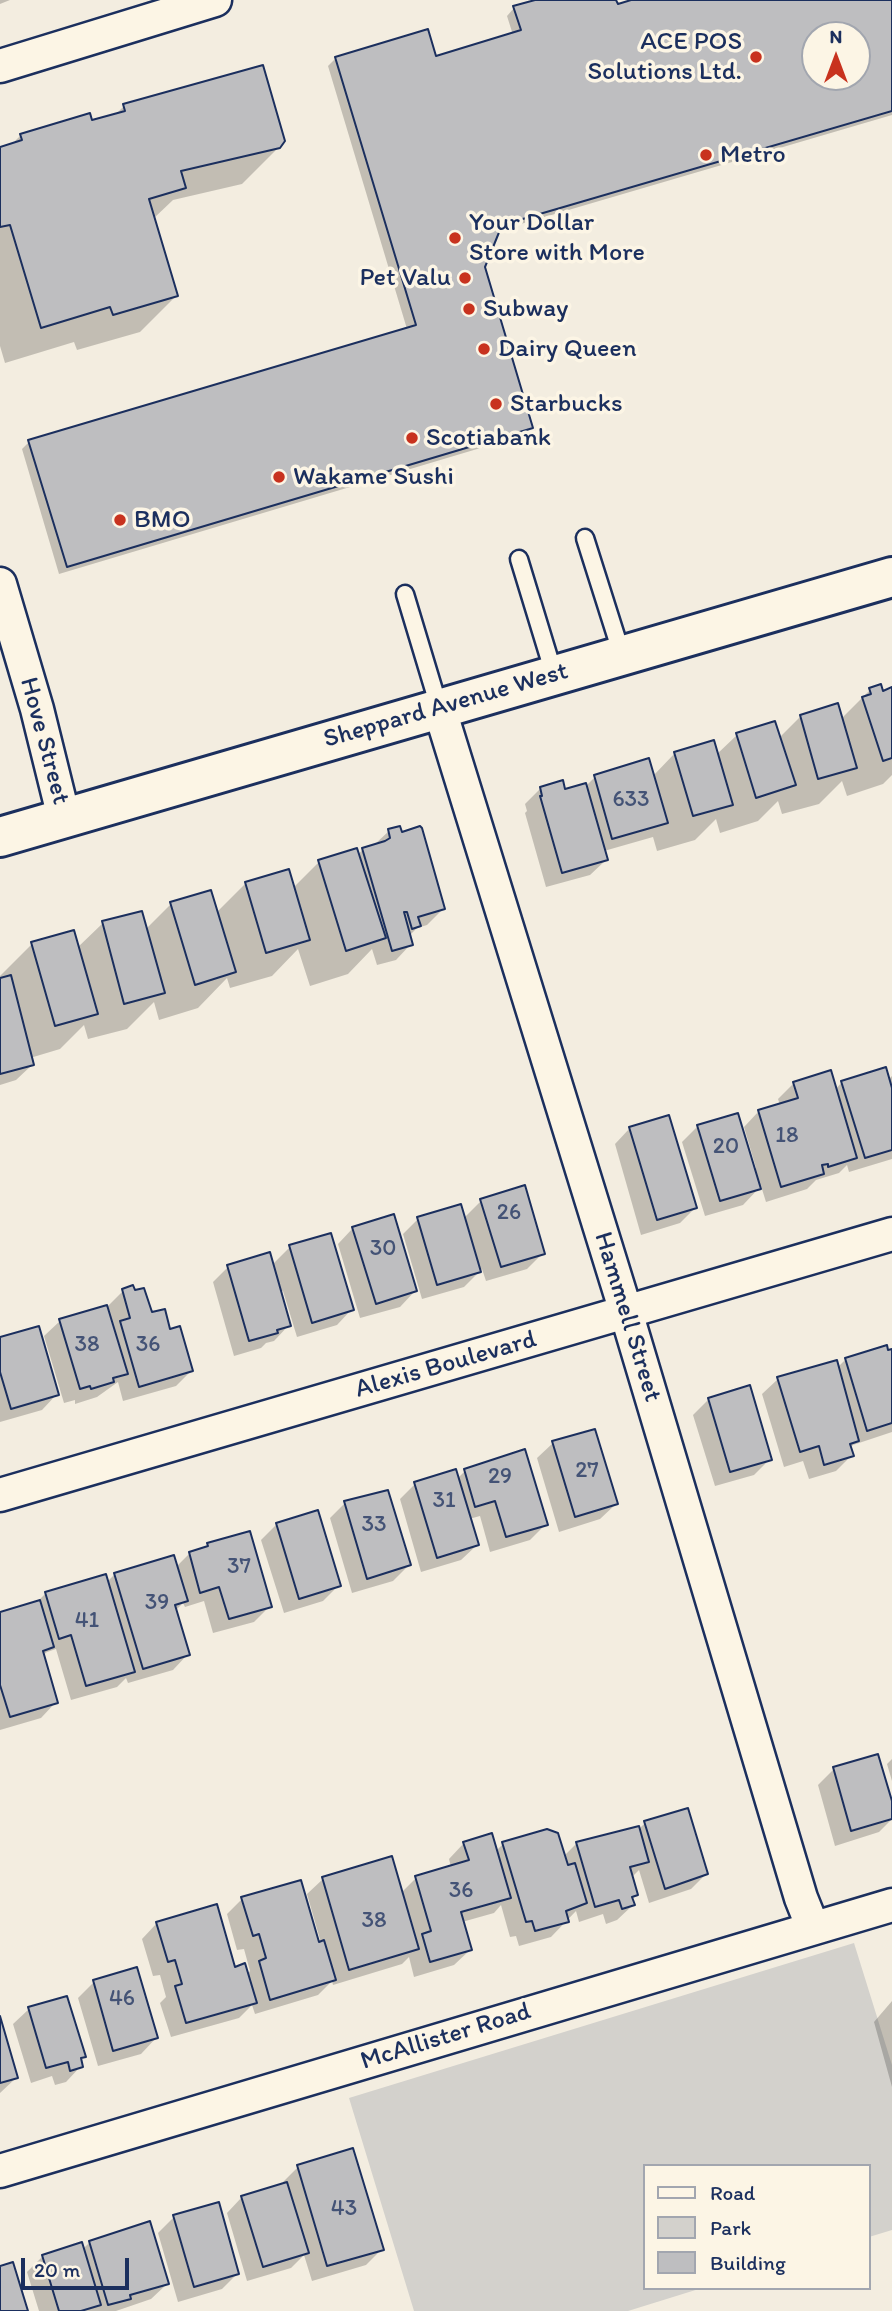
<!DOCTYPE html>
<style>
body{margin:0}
#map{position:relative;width:892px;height:2311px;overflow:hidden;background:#f3ede0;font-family:Itim,sans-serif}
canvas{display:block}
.legend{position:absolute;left:643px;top:2164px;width:228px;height:126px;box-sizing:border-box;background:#fcf5e5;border:2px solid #a2a6af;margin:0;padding:9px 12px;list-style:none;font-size:21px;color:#1b2f5e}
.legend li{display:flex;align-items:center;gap:14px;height:35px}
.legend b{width:35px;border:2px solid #a2a6af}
.north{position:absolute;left:801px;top:21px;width:70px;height:70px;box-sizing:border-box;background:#fcf5e5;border:2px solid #a2a6af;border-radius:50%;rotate:0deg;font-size:19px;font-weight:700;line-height:28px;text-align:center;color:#1b2f5e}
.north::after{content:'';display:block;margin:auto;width:24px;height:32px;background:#c8321e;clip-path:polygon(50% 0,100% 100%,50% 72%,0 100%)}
.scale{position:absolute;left:21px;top:2258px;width:108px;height:32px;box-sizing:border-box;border:4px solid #1b2f5e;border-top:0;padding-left:9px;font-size:21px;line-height:24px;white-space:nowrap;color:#1b2f5e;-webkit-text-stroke:5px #fcf5e5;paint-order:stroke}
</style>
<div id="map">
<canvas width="892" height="2311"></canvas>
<ul class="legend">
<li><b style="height:9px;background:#fcf5e5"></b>Road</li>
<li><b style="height:19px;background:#d3d1cc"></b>Park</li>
<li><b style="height:19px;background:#bebec0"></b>Building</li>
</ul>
<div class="north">N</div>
<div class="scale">20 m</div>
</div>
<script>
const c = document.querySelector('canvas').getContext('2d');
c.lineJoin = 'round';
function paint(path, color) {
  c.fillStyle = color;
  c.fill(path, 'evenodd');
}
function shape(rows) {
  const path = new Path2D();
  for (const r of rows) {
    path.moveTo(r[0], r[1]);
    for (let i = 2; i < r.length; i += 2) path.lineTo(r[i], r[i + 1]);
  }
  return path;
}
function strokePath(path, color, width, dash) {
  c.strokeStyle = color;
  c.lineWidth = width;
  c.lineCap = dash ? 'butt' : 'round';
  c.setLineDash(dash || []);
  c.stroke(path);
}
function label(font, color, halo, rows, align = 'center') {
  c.font = font + ' Itim,sans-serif';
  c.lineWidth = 7;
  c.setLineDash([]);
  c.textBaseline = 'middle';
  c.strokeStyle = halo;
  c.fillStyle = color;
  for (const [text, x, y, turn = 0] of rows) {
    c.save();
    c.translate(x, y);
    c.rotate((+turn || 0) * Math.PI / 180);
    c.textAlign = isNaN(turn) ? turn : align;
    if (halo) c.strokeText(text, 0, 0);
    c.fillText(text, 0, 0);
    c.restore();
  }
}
paint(shape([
 [854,1943,892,2065,892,2230,869,2237,869,2166,645,2166,645,2288,702,2288,628,2311,414,2311,349,2098]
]), '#d3d1cc');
paint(shape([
 [0,0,10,0,0,4],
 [541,0,615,0,616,6,637,0,892,0,892,115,497,231,483,267,531,427,524,435,59,574,22,449,29,442,407,329,328,66,336,58,435,58,513,35,507,16,514,8],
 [815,35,857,35,857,77,815,77],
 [124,106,279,147,242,184,173,200,153,219,176,296,140,332,77,350,74,342,5,363,0,346,0,149,11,145,21,135,114,116],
 [892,689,892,775,883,784,847,796,842,781,819,804,782,814,778,801,758,821,720,833,716,819,695,840,657,851,653,837,604,851,606,860,590,875,546,887,525,813,527,811,525,804,541,788,564,791,587,785,595,777,653,776,675,753,716,755,737,735,779,738,801,716,841,719,870,690,881,693],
 [389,831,443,909,427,925,417,928,409,936,411,944,396,960,377,965,372,949,348,974,310,986,298,949,272,976,230,988,227,978,198,1008,159,1020,154,1002,127,1029,88,1039,84,1025,60,1049,30,1058,32,1065,16,1080,0,1085,0,976,32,944,77,948,103,923,145,930,171,904,216,913,246,883,293,888,319,862,358,855,363,849,374,845],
 [892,1076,892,1159,849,1172,847,1165,839,1173,816,1180,807,1189,766,1202,761,1186,743,1205,705,1216,682,1142,698,1126,752,1169,756,1168,744,1127,759,1111,780,1105,778,1099,794,1083,835,1090,842,1082,888,1080],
 [630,1128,695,1208,680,1223,641,1235,615,1144],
 [481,1201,543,1253,527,1269,486,1281,482,1269,464,1287,422,1299,403,1234,418,1219,464,1218],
 [353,1228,415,1291,400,1307,360,1318,338,1244],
 [290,1247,352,1309,337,1325,297,1337,283,1291,280,1292,289,1325,274,1341,266,1343,261,1348,234,1356,213,1282,228,1267,272,1265],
 [123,1291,134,1292,150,1315,169,1331,191,1371,176,1386,123,1401,118,1382,97,1397,75,1404,75,1400,64,1403,44,1336,60,1321,107,1307],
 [0,1338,57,1394,42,1410,0,1422],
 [892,1351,892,1432,853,1445,850,1448,852,1455,836,1471,809,1479,803,1461,784,1467,762,1394,778,1379,837,1368,846,1359],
 [709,1399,770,1459,754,1475,715,1486,693,1415],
 [553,1443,616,1504,600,1519,559,1532,537,1458],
 [465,1471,546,1524,530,1540,490,1552,480,1516,469,1519,477,1545,461,1560,421,1572,400,1499,415,1484,457,1479],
 [345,1503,409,1565,393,1581,352,1593,330,1518],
 [277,1524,339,1585,323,1601,284,1613,261,1540],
 [208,1544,270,1606,254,1622,213,1633,204,1601,185,1607,183,1603,175,1611,188,1654,173,1670,128,1683,126,1678,117,1687,71,1700,56,1649,47,1652,42,1656,56,1702,41,1718,0,1730,0,1613,37,1602,46,1593,107,1582,115,1574,176,1567,190,1553,202,1550],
 [892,1759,892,1781,887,1764],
 [834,1769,892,1808,892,1819,879,1832,835,1846,818,1785],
 [645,1823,706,1874,691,1889,649,1903,639,1870,631,1878,636,1895,631,1899,633,1905,617,1920,606,1924,603,1914,579,1922,576,1911,551,1937,519,1946,516,1936,510,1937,501,1905,494,1913,462,1922,470,1950,454,1965,414,1977,409,1957,402,1964,333,1985,332,1981,318,1995,255,2014,252,2005,239,2018,171,2037,160,2003,166,1997,160,1975,153,1976,142,1939,157,1923,247,1975,250,1971,244,1949,237,1950,227,1914,242,1899,317,1944,321,1943,307,1894,323,1879,401,1893,416,1878,451,1867,449,1859,464,1843,496,1851,503,1844,563,1857,577,1843,639,1829],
 [94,1982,156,2038,141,2054,98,2066,78,1998],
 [892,2001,892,2087,874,2022],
 [29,2009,84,2057,80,2061,81,2066,66,2082,55,2085,52,2076,31,2083,13,2024],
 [0,2022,16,2078,0,2093],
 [298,2167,382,2249,366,2265,312,2281,304,2255,291,2268,247,2281,227,2213,242,2197,283,2185,283,2182],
 [174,2217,238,2273,222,2289,178,2302,158,2233],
 [90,2242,167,2284,151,2299,116,2311,39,2311,27,2272,43,2256,82,2250]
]), '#0003');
const building = shape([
 [535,0,616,0,618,4,631,0,892,0,892,111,502,225,485,267,533,428,67,567,28,440,416,325,335,57,428,29,436,56,521,30,513,6,535,0],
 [815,35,857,35,857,77,815,77,815,35],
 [263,65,285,141,280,148,181,171,186,188,149,199,178,296,113,315,110,307,41,328,10,225,0,227,0,147,22,140,20,134,90,113,92,120,125,111,123,104,263,65],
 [881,684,883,691,892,687,892,758,883,761,862,697,871,694,869,688,881,684],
 [838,703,857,768,818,779,800,715,838,703],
 [775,721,796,785,756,798,736,733,775,721],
 [714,740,733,805,693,816,674,752,714,740],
 [649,758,668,823,612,839,594,775,649,758],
 [563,780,565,789,586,783,608,860,562,873,540,796,542,796,540,787,563,780],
 [400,826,402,832,420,826,422,828,445,909,418,917,421,926,412,929,407,912,404,912,413,945,392,951,362,848,385,841,390,838,388,829,400,826],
 [357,848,386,938,346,951,318,860,357,848],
 [289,869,310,940,266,953,245,882,289,869],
 [211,890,236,972,195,985,170,902,211,890],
 [142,911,165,993,124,1004,102,921,142,911],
 [74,930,98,1014,55,1026,31,942,74,930],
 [11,975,34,1065,0,1074,0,978,11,975],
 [886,1067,892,1088,892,1150,865,1158,841,1081,886,1067],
 [831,1070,857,1158,828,1167,828,1164,822,1165,824,1174,781,1187,758,1110,798,1098,793,1082,831,1070],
 [738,1113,761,1189,720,1201,697,1125,738,1113],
 [669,1115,697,1208,657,1220,629,1127,669,1115],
 [525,1185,545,1254,501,1267,480,1199,525,1185],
 [461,1204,481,1272,437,1285,417,1217,461,1204],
 [394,1214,417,1291,376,1304,352,1227,394,1214],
 [331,1233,354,1310,312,1323,289,1245,331,1233],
 [270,1252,291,1326,277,1330,278,1333,249,1341,227,1265,270,1252],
 [133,1285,135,1290,144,1288,152,1312,165,1309,170,1329,180,1326,193,1371,139,1387,120,1321,130,1318,122,1289,133,1285],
 [107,1305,128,1374,113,1378,114,1382,91,1389,90,1386,80,1389,59,1319,107,1305],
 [39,1326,59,1395,11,1409,0,1372,0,1337,39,1326],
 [887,1345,888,1350,892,1349,892,1423,867,1431,845,1358,887,1345],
 [837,1360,859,1441,850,1444,854,1456,824,1465,819,1446,800,1452,777,1377,837,1360],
 [750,1385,772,1460,730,1472,708,1398,750,1385],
 [595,1429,618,1504,575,1517,552,1441,595,1429],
 [525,1449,548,1525,506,1537,495,1501,475,1507,464,1469,525,1449],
 [456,1469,479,1545,437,1558,414,1482,456,1469],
 [388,1490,411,1565,367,1579,344,1501,388,1490],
 [318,1510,341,1586,299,1599,276,1523,318,1510],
 [250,1531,272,1607,229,1619,219,1587,200,1593,189,1552,208,1546,207,1543,250,1531],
 [174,1555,188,1601,175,1605,190,1655,143,1669,114,1573,174,1555],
 [106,1574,135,1672,86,1686,71,1635,59,1639,45,1592,106,1574],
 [40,1600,54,1647,43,1651,58,1703,10,1717,0,1685,0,1612,40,1600],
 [878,1754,892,1801,892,1819,851,1831,833,1767,878,1754],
 [688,1808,708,1874,665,1889,644,1821,688,1808],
 [639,1826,649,1862,630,1867,638,1895,632,1897,635,1905,622,1909,619,1900,595,1907,576,1842,639,1826],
 [547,1829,558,1833,568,1865,575,1863,587,1903,566,1911,569,1922,535,1931,532,1921,526,1922,502,1842,547,1829],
 [492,1833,511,1898,461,1912,472,1950,430,1962,422,1934,431,1931,415,1876,469,1860,463,1842,492,1833],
 [392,1856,419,1949,349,1970,322,1877,392,1856],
 [301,1880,319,1942,324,1940,336,1980,270,2000,259,1961,266,1958,259,1934,253,1936,241,1897,301,1880],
 [217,1904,235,1967,245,1963,257,2003,186,2023,175,1986,182,1984,175,1960,168,1962,156,1922,217,1904],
 [137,1967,158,2038,113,2051,93,1980,137,1967],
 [67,1996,86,2057,81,2058,83,2067,70,2071,68,2062,46,2068,28,2007,67,1996],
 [0,2016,18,2078,0,2083,0,2016],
 [353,2148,384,2250,327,2266,297,2165,353,2148],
 [287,2182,309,2253,263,2267,241,2196,287,2182],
 [219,2202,239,2274,194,2287,173,2215,219,2202],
 [150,2221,169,2284,130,2295,131,2299,108,2305,89,2241,150,2221],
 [82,2242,101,2305,81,2311,59,2311,42,2255,82,2242],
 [13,2262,28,2311,0,2311,0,2266,13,2262]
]);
paint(building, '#bebec0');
strokePath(building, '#1b2f5e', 2);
const lane = shape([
 [585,538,622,655],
 [519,559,554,674],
 [405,594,439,707]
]);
const street = shape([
 [0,66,215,0],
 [0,584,37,709,64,818],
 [439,707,626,1312,801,1898,813,1928],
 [0,1495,892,1234],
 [0,2171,892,1905]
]);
const secondary = shape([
 [0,837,892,577]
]);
strokePath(lane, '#1b2f5e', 21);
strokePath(street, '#1b2f5e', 37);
strokePath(secondary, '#1b2f5e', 44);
strokePath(lane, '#fcf5e5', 16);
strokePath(street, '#fcf5e5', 32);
strokePath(secondary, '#fcf5e5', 38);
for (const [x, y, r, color] of [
 [756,57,7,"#c8321e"],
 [706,155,7,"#c8321e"],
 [455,238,7,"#c8321e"],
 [465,278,7,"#c8321e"],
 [469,309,7,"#c8321e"],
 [484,349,7,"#c8321e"],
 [496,404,7,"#c8321e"],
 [412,438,7,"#c8321e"],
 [279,477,7,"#c8321e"],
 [120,520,7,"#c8321e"]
]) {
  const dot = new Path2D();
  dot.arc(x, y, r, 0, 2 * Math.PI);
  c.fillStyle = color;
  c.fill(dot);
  strokePath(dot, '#fcf5e5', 2.5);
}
label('23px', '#445376', null, [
 ["633",631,800],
 ["18",787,1136],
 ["20",726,1147],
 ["26",509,1213],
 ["30",383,1249],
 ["38",87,1345],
 ["36",148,1345],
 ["27",587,1471],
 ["29",500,1477],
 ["31",444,1501],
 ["33",374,1525],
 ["37",239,1567],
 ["39",157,1603],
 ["41",87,1621],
 ["36",461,1891],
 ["38",374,1921],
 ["46",122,1999],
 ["43",344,2209]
]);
label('26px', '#1b2f5e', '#fcf5e5', [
 ["ACE POS",742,42,"right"],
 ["Solutions Ltd.",742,72,"right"],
 ["Metro",720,155],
 ["Your Dollar",469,223],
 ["Store with More",469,253],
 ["Pet Valu",451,278,"right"],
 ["Subway",483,309],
 ["Dairy Queen",498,349],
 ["Starbucks",510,404],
 ["Scotiabank",426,438],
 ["Wakame Sushi",293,477],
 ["BMO",134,520]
], 'left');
label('26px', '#1b2f5e', '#fcf5e5', [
 ["Sheppard Avenue West",446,706,-16],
 ["Hove Street",44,741,75],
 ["Hammell Street",627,1317,73],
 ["Alexis Boulevard",446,1365,-16],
 ["McAllister Road",446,2037,-17]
]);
</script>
